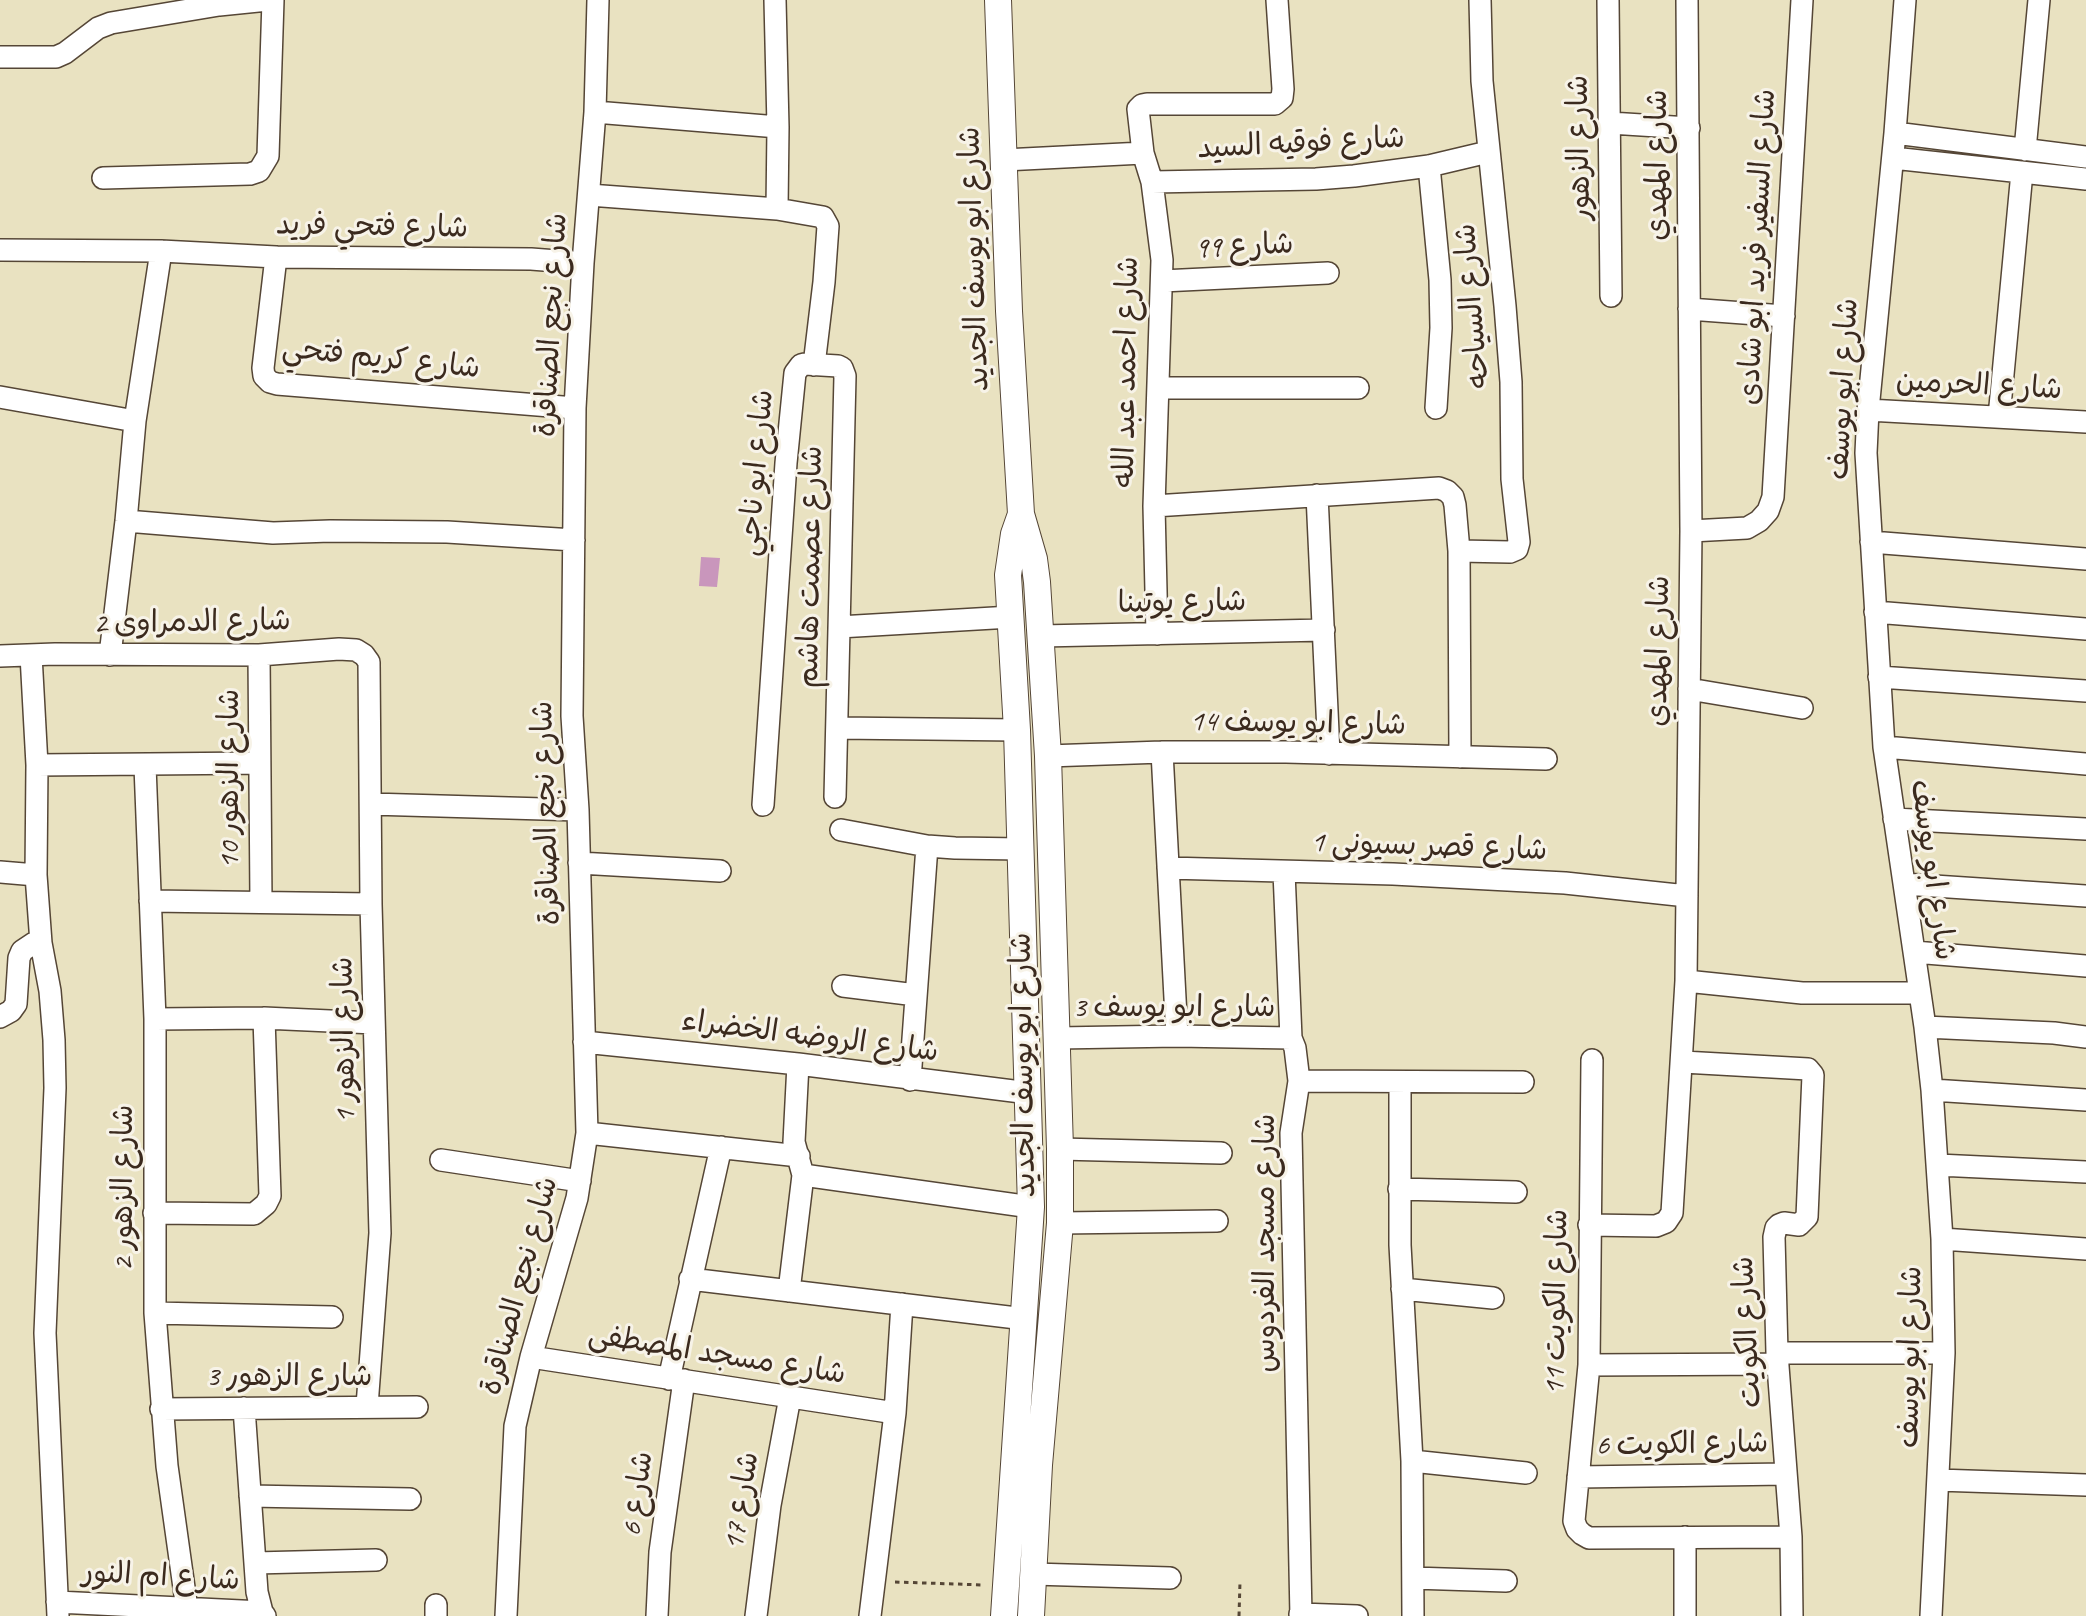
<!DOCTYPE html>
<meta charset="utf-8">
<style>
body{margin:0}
canvas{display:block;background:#e9e2c1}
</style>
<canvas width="2086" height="1616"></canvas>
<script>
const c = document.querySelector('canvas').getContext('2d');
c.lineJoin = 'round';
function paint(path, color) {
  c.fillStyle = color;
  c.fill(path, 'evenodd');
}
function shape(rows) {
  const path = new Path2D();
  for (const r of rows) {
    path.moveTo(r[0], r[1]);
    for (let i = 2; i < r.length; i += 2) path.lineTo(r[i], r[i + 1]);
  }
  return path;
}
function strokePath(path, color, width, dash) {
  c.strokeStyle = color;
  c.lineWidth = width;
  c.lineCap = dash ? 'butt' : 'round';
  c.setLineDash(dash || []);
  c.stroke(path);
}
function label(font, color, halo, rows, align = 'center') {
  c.font = font + ' Caveat,"Playpen Sans Arabic",sans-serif';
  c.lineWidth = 6;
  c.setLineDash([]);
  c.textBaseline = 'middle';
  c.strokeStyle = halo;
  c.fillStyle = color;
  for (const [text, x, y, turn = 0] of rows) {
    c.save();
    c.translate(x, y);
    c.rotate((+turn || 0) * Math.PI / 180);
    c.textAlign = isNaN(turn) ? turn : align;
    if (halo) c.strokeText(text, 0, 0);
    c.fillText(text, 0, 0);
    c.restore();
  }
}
paint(shape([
 [701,557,720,558,717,587,699,586]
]), '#c996bc');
const minor = shape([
 [775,0,778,127,777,209],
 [1608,0,1611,296],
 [1905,0,1895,133,1868,410,1866,453,1884,747,1925,1027,1932,1090,1942,1239,1944,1353,1931,1616],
 [0,57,56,57,65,53,98,28,111,23,219,5,268,0],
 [595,112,778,127],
 [1610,123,1689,128],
 [1895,133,2086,157],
 [2025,150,2039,0],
 [1893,158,2086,179],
 [1004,160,1143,153],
 [1429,166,1440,280,1441,328,1436,408],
 [103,178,250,174,259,171,268,156,273,0],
 [1152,182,1316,179,1354,176,1429,166,1488,152],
 [589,195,777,209,823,217,828,226,824,282,814,365],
 [0,250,161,251,276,257,531,259,583,263],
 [276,257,263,368,264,376,270,382,277,384,575,408],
 [1162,281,1328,273],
 [1689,309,1784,316],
 [1159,388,1358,388],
 [0,397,135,421],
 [1868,410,2086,422],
 [1999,417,2022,172],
 [1317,495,1329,754],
 [1154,506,1439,488,1447,491,1453,497,1455,505,1459,551,1460,757],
 [126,521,273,533,330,531,447,532,574,540],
 [1691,531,1747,528,1759,521,1768,511,1773,497,1802,0],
 [1871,542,2086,559],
 [1459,551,1510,552,1517,549,1519,542,1512,479,1511,382,1505,306,1482,81,1480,0],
 [1875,612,2086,629],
 [839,627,1011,617],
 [1157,634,1154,506,1162,260,1152,182,1143,153,1138,109,1142,105,1147,104,1275,104,1282,98,1283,89,1277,0],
 [1041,636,1324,630],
 [31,655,37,765,36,875,41,943,50,991,54,1040,55,1088,45,1333,58,1616],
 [110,655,126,521,135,421,161,251],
 [259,655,261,902],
 [0,656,55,654,259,655,339,649,356,650,364,655,369,662,371,904,380,1233,367,1406],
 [1879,677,2086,691],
 [1689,689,1802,708],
 [837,728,1017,730],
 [1884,747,2086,764],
 [1162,752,1177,1036],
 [1048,756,1162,752,1286,752,1546,759],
 [37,765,259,763],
 [145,766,155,1019,155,1313,167,1466,187,1609],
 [371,804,578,810],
 [763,805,786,463,795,373,801,365,805,364,838,366,842,368,845,376,835,797],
 [1894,819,2086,829],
 [841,830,927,846,955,848,1021,849],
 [579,863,720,871],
 [1168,868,1393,874,1565,883,1687,896],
 [0,872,36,875],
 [1284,872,1291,1038,1295,1048,1299,1081,1291,1133,1301,1616],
 [1904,884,2086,896],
 [150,901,371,904],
 [1914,952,2086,966],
 [1686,981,1802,993,1920,993],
 [843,986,916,995],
 [0,1017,11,1011,16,1004,19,958,22,951,34,943,41,943],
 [155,1019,264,1018,374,1023],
 [1925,1027,2054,1033,2086,1037],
 [1058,1038,1177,1036,1291,1038],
 [584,1042,798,1064,1029,1093],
 [1592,1060,1589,1365,1574,1521,1577,1529,1582,1534,1589,1538,1791,1537],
 [1683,1062,1808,1069,1813,1075,1807,1217,1799,1225,1784,1223,1779,1225,1776,1228,1774,1237,1777,1353,1791,1537,1792,1616],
 [910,1080,927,846],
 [1299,1081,1523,1082],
 [1400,1082,1400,1245,1412,1461,1413,1616],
 [1932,1090,2086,1100],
 [587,1133,799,1156],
 [1060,1149,1221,1153],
 [441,1160,580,1181],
 [1938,1165,2086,1172],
 [803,1175,1031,1207],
 [1399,1189,1516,1192],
 [154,1213,254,1214,266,1204,270,1196,264,1018],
 [1060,1223,1217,1221],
 [1589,1225,1656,1226,1666,1222,1672,1213,1686,981,1691,531,1687,0],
 [1942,1239,2086,1249],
 [690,1279,1025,1319],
 [1402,1289,1493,1298],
 [789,1291,803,1175,794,1142,798,1064],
 [155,1313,332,1317],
 [1777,1353,1944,1353],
 [531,1357,895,1413],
 [1589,1365,1778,1364],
 [669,1379,721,1147],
 [244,1408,257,1592,262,1612,265,1616],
 [161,1409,417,1407],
 [1412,1461,1526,1473],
 [1578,1477,1786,1474],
 [1938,1480,2086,1485],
 [250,1496,410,1499],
 [1685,1537,1685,1616],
 [255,1563,376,1560],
 [1033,1574,1170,1578],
 [1413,1578,1506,1581],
 [57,1602,262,1612],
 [1300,1614,1357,1616],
 [436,1616,436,1605],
 [506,1616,515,1426,531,1357,577,1198,587,1133,578,810,572,716,575,408,583,263,595,112,598,0],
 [657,1616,660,1552,684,1380],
 [756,1616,770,1505,790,1397],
 [870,1616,895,1413,902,1304]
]);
const tertiary = shape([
 [998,0,1009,311,1021,514,1034,559,1037,582,1048,756,1060,1149,1060,1223,1039,1465,1031,1616],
 [1004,1616,1031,1207,1017,730,1008,575,1014,534,1021,514]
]);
strokePath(minor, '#554636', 24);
strokePath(tertiary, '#554636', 28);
strokePath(shape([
 [895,1582,984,1585],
 [1239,1616,1240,1582]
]), '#554636', 3, [4.5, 4.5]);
strokePath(minor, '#fff', 21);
strokePath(tertiary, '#fff', 26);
label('30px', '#3b2a1e', '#f7f3e8', [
 ["شارع فوقيه السيد",1301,144,-3],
 ["شارع الزهور",1580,148,-91],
 ["شارع المهدي",1658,165,-90],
 ["شارع فتحي فريد",372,227,1],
 ["شارع 99",1244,247,-3],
 ["شارع السفير فريد ابو شادى",1758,247,-87],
 ["شارع ابو يوسف الجديد",975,259,-92],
 ["شارع السياحه",1473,306,-95],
 ["شارع نجع الصناقرة",552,325,-87],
 ["شارع كريم فتحي",381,359,6],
 ["شارع احمد عبد الله",1127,372,-89],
 ["شارع الحرمين",1979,386,3],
 ["شارع ابو يوسف",1844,389,-87],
 ["شارع ابو ناجي",757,473,-85],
 ["شارع عصمت هاشم",811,567,-89],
 ["شارع يوتينا",1182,603,-1],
 ["شارع الدمراوى 2",192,623,-1],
 ["شارع المهدي",1659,651,-89],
 ["شارع ابو يوسف 14",1298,724,1],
 ["شارع الزهور 10",230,779,-90],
 ["شارع نجع الصناقرة",547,813,-92],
 ["شارع قصر بسيونى 1",1429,847,2],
 ["شارع ابو يوسف",1932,870,82],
 ["شارع ابو يوسف 3",1174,1008],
 ["شارع الروضه الخضراء",810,1037,7],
 ["شارع الزهور 1",345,1040,-91],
 ["شارع ابو يوسف الجديد",1024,1065,-91],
 ["شارع الزهور 2",124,1188,-90],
 ["شارع مسجد الفردوس",1266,1243,-90],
 ["شارع نجع الصناقرة",520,1286,-75],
 ["شارع الكويت 11",1557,1302,-89],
 ["شارع الكويت",1748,1332,-93],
 ["شارع مسجد المصطفى",717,1355,9],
 ["شارع ابو يوسف",1911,1357,-89],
 ["شارع الزهور 3",289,1377],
 ["شارع الكويت 6",1682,1445,-1],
 ["شارع 6",638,1494,-82],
 ["شارع 17",742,1501,-81],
 ["شارع ام النور",161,1577,3]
]);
</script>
